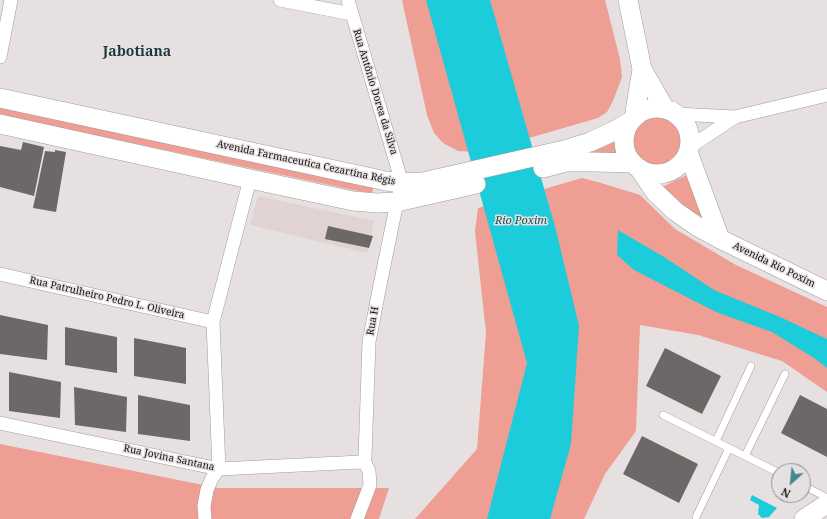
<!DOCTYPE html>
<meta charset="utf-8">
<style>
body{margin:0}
#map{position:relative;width:827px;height:519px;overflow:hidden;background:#e6e1e0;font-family:"Noto Serif",serif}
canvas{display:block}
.north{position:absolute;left:771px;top:463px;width:40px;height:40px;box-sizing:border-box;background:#e6e1e0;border:1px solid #918d8c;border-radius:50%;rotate:207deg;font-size:11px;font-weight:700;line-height:16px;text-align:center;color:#110f0f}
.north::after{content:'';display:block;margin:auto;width:14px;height:18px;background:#41888f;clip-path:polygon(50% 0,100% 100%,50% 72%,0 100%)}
</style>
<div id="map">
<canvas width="827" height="519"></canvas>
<div class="north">N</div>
</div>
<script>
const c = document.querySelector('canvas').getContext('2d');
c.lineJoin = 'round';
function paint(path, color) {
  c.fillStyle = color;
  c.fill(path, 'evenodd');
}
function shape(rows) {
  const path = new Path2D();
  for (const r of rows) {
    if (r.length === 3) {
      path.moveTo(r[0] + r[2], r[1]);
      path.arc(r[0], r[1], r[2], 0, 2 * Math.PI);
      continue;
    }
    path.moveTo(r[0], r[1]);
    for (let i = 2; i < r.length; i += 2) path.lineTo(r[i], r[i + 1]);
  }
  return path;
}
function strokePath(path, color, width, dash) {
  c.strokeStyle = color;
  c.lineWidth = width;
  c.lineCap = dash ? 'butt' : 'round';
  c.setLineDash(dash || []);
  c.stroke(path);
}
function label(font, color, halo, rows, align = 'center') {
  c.font = font + ' "Noto Serif",serif';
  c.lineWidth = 3;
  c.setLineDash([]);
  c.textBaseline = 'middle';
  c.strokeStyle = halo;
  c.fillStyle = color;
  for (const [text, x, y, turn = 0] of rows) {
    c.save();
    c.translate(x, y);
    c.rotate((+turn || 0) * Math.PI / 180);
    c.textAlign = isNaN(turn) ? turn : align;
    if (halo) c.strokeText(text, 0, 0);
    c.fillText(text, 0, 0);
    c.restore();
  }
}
paint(shape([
 [258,196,374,221,367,253,250,225]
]), '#e1d3d1');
paint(shape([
 [402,0,605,0,620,59,622,77,613,101,607,112,598,118,536,136,477,152,458,151,443,143,434,133,427,115],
 [0,104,374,184,372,194,0,115],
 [657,141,28],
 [621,139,625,162,580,157],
 [689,174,711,225,697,223,662,187],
 [582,178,601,183,640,195,675,229,736,265,827,307,827,392,782,361,698,335,640,325,636,431,605,474,584,519,415,519,477,449,486,333,475,231,478,208],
 [0,444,218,488,389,488,379,519,0,519]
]), '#ee9e92');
paint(shape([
 [426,0,490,0,556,230,579,326,571,444,550,519,487,519,527,363],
 [618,230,664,257,714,290,780,317,827,339,827,368,814,358,772,332,716,312,634,270,617,255],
 [752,495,777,508,769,517,762,518,758,514,759,505,750,500]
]), '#1dccdb');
paint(shape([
 [23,142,44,147,34,196,0,187,0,146,21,150],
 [55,150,66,152,56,212,33,208,45,151,55,152],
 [328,226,373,236,369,248,325,239],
 [0,315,48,325,47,360,0,354],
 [65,327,117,337,117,373,65,365],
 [134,338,186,348,186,384,134,376],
 [665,348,721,376,702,414,646,386],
 [9,372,61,382,60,418,9,411],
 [74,387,127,397,126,432,75,425],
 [138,395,190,405,190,441,138,434],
 [800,395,827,409,827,457,781,433],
 [642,436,698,464,679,503,623,474]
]), '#6d6867');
const lane = shape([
 [663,415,779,473],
 [716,441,751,366],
 [745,456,785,374],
 [803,485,827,498],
 [696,517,729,448]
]);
const street = shape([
 [280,0,352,14],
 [348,0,402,183,397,202,380,285,369,342,365,457,364,461],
 [0,57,11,0],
 [676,114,735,117,827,95],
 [690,147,735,117],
 [0,274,213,322],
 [0,423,219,469,361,462,364,461],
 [205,519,204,506,207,490,212,478,219,469,213,322,250,179],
 [357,519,370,485,369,471,364,461]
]);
const secondary = shape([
 [628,0,642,69,665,109],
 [0,98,386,181,402,183,423,182,564,150,590,142,616,130,631,121],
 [657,141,33],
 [634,118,642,69],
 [0,124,250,179,353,201,377,203,397,202,476,184],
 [688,152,720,239],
 [543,168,566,162,594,162,633,163],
 [639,168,655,192,675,211,698,227,720,239,827,291],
 [804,519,827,504]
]);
strokePath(lane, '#a09b9a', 8);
strokePath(street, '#a09b9a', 14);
strokePath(secondary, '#a09b9a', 20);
strokePath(lane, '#fff', 7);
strokePath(street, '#fff', 13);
strokePath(secondary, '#fff', 19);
label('10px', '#110f0f', '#e6e1e0', [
 ["Rua Antônio Dorea da Silva",375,92,73],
 ["Avenida Farmaceutica Cezartina Régis",306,163,12],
 ["Avenida Rio Poxim",774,265,26],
 ["Rua Patrulheiro Pedro L. Oliveira",107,298,13],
 ["Rua H",373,321,-80],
 ["Rua Jovina Santana",169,458,12]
]);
label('italic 11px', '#0d5156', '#e6e1e0', [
 ["Rio Poxim",521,221]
]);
label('bold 14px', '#183a3e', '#e6e1e0', [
 ["Jabotiana",137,52]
]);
</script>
